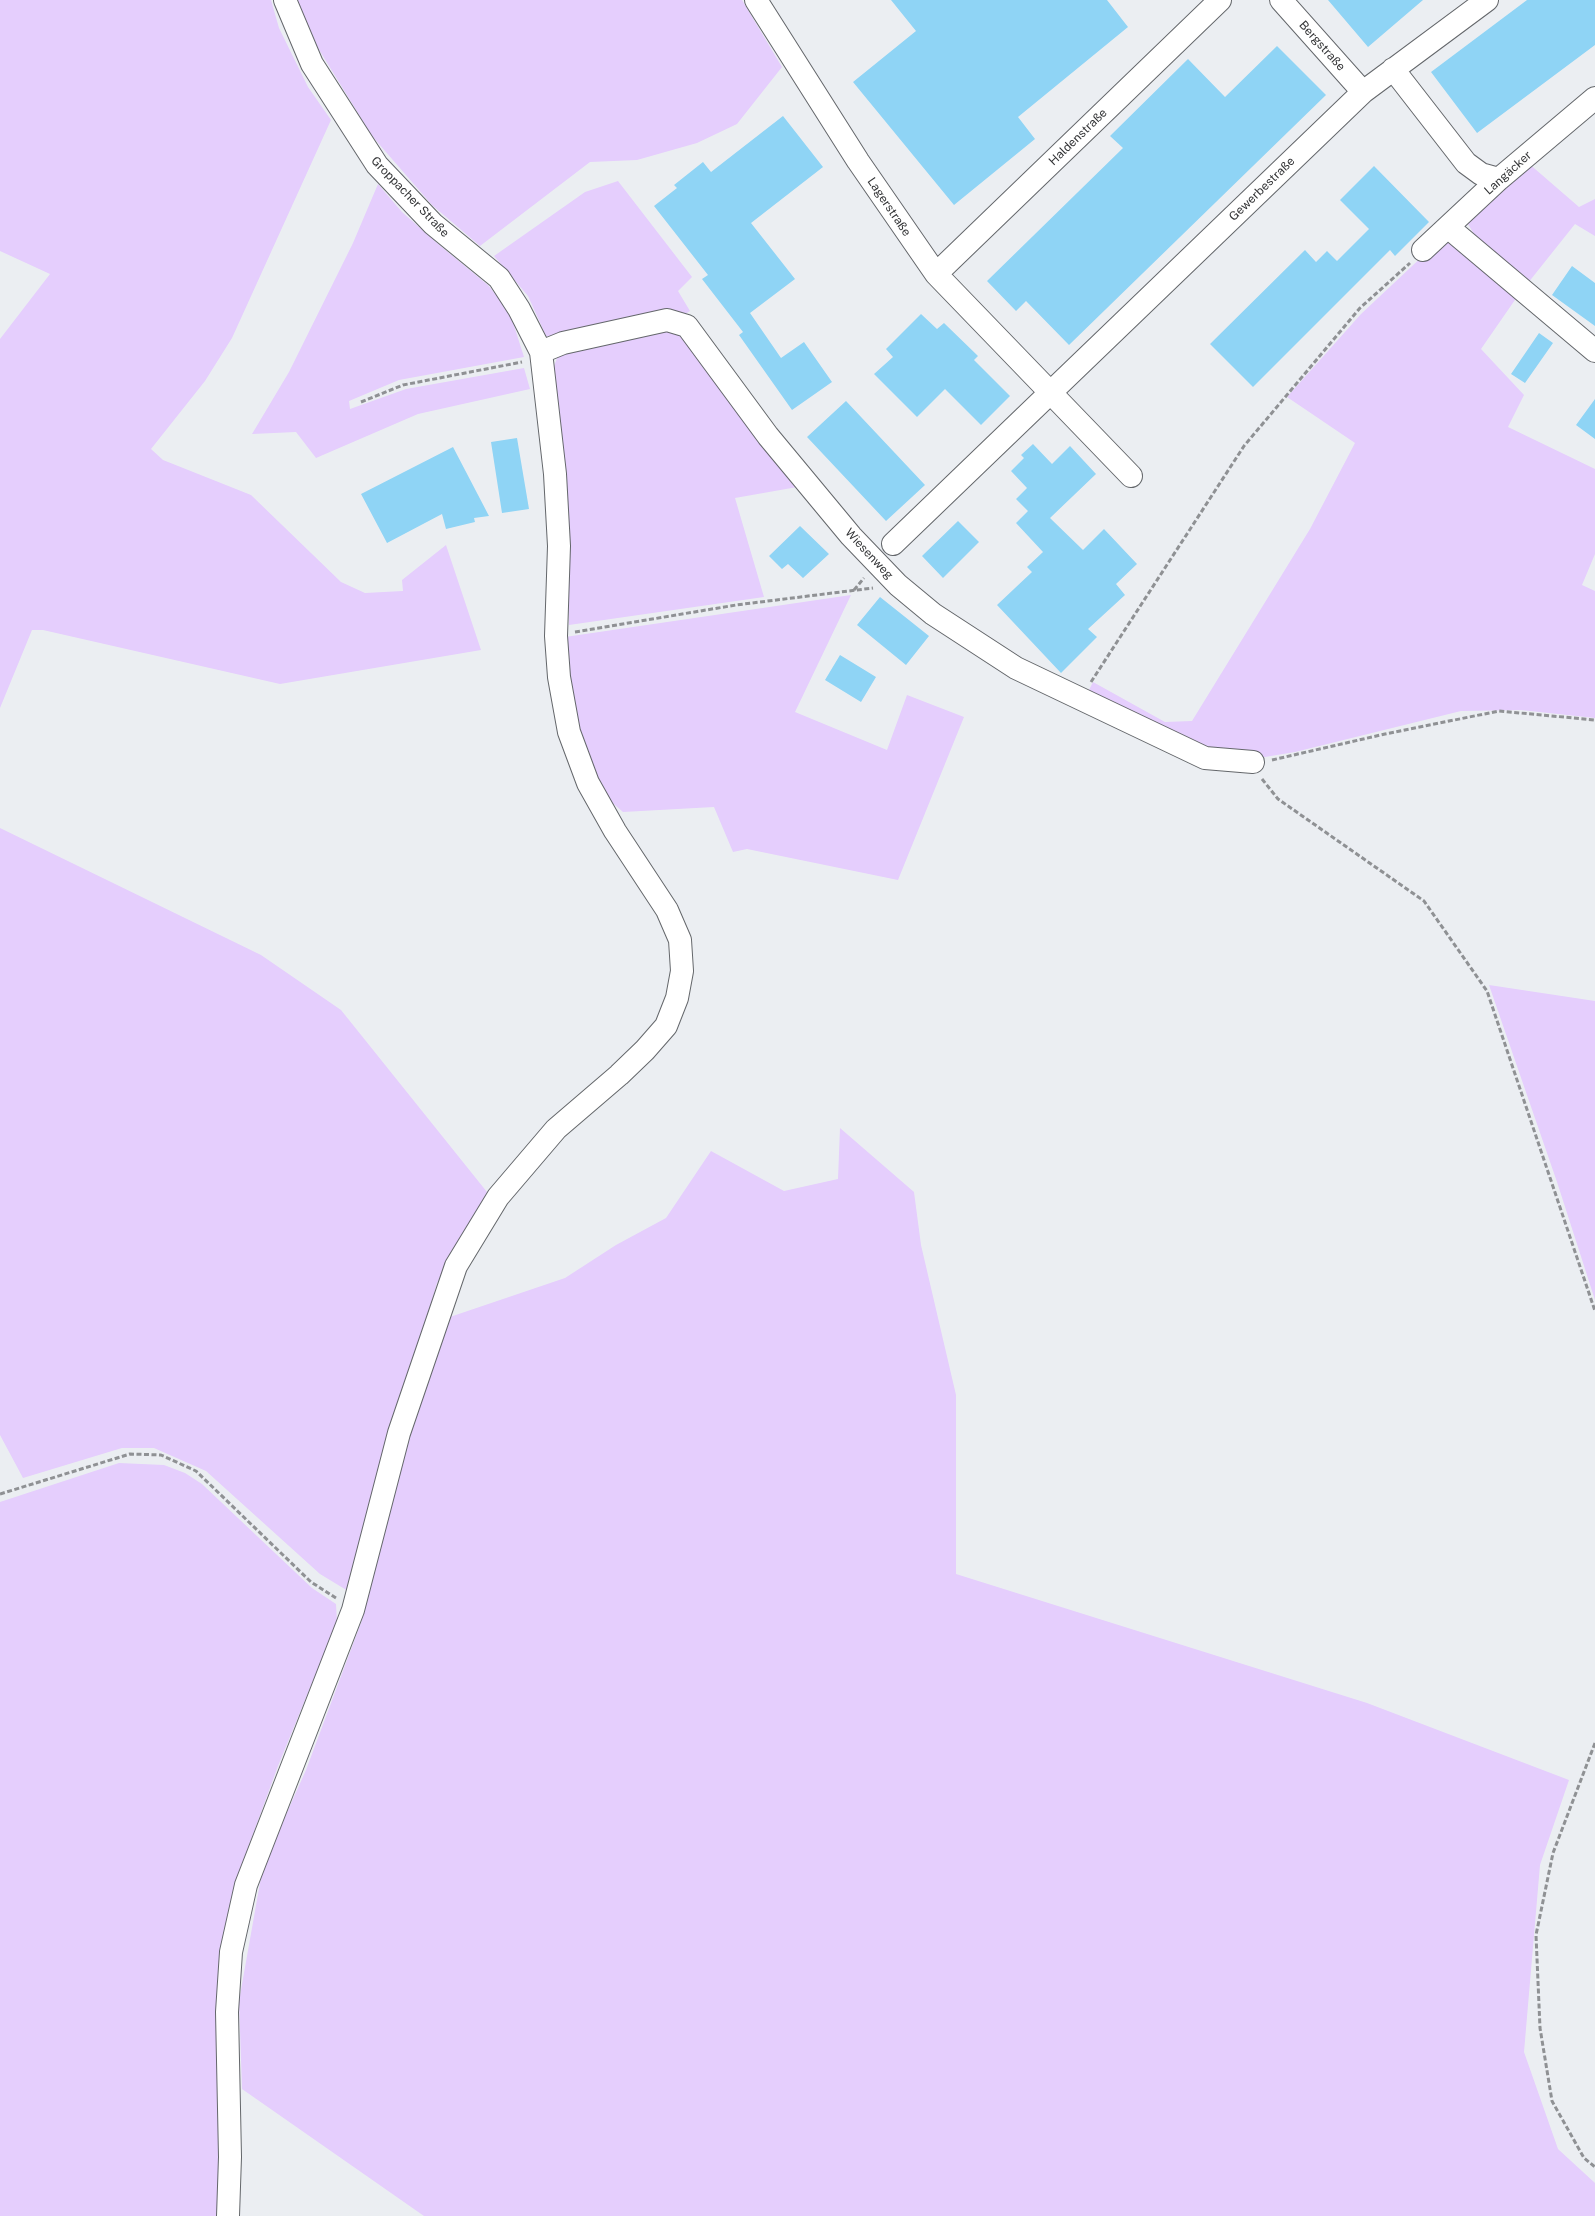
<!DOCTYPE html>
<meta charset="utf-8">
<style>
body{margin:0}
canvas{display:block;background:#ebeef2}
</style>
<canvas width="1595" height="2216"></canvas>
<script>
const c = document.querySelector('canvas').getContext('2d');
c.lineJoin = 'round';
function paint(path, color) {
  c.fillStyle = color;
  c.fill(path, 'evenodd');
}
function shape(rows) {
  const path = new Path2D();
  for (const r of rows) {
    path.moveTo(r[0], r[1]);
    for (let i = 2; i < r.length; i += 2) path.lineTo(r[i], r[i + 1]);
  }
  return path;
}
function strokePath(path, color, width, dash) {
  c.strokeStyle = color;
  c.lineWidth = width;
  c.lineCap = dash ? 'butt' : 'round';
  c.setLineDash(dash || []);
  c.stroke(path);
}
function label(font, color, halo, rows, align = 'center') {
  c.font = font + ' "Public Sans",sans-serif';
  c.lineWidth = 4;
  c.setLineDash([]);
  c.textBaseline = 'middle';
  c.strokeStyle = halo;
  c.fillStyle = color;
  for (const [text, x, y, turn = 0] of rows) {
    c.save();
    c.translate(x, y);
    c.rotate((+turn || 0) * Math.PI / 180);
    c.textAlign = isNaN(turn) ? turn : align;
    if (halo) c.strokeText(text, 0, 0);
    c.fillText(text, 0, 0);
    c.restore();
  }
}
paint(shape([
 [0,0,271,0,279,28,308,87,331,120,232,338,205,381,151,449,163,460,251,495,341,582,365,593,403,591,402,580,446,545,481,650,280,684,43,630,32,630,0,708,0,339,50,274,0,251],
 [297,0,742,0,782,67,737,124,697,143,637,160,590,162,480,246,432,205,372,136,318,48],
 [1527,162,1579,207,1595,199,1595,236,1575,224,1524,288,1483,249,1468,224,1473,210],
 [618,181,692,277,678,291,690,311,685,314,664,312,564,338,546,336,528,296,494,256,585,192],
 [378,184,402,212,437,243,489,286,510,313,524,357,399,380,349,401,350,409,406,389,524,368,530,389,418,414,316,458,296,432,252,434,289,372,353,243],
 [1443,237,1517,297,1481,349,1524,395,1508,427,1595,469,1595,554,1582,585,1595,591,1595,718,1521,710,1461,711,1295,752,1259,758,1208,755,1085,698,1093,682,1165,722,1192,721,1310,529,1355,443,1287,397,1361,314],
 [666,330,688,333,803,486,735,498,764,597,569,625,567,530,554,366,558,356],
 [851,595,795,712,887,750,907,695,964,717,898,880,747,849,733,852,714,807,623,812,608,799,587,762,567,669,565,637],
 [0,828,261,955,341,1010,487,1192,437,1283,348,1591,320,1574,206,1471,154,1448,122,1448,23,1478,0,1435],
 [1489,985,1595,1001,1595,1300,1557,1182],
 [840,1128,914,1192,921,1245,956,1395,956,1574,1367,1703,1569,1780,1540,1865,1524,2052,1558,2149,1595,2183,1595,2216,424,2216,242,2089,239,2001,263,1866,306,1770,362,1620,394,1475,444,1319,565,1278,616,1245,666,1218,711,1151,784,1191,838,1179],
 [119,1463,164,1465,185,1473,202,1484,312,1588,336,1604,337,1622,278,1766,237,1878,218,2216,0,2216,0,1502]
]), '#e5cefd');
paint(shape([
 [891,0,1107,0,1128,27,1018,117,1035,139,954,205,853,82,916,31],
 [1328,0,1423,0,1368,47],
 [1527,0,1595,0,1595,45,1477,133,1431,72],
 [1277,46,1326,95,1069,345,1026,301,1016,311,987,281,1123,148,1110,136,1188,59,1225,97],
 [783,116,823,167,751,223,795,279,750,313,781,358,804,342,832,382,792,410,739,335,743,332,702,279,708,275,654,206,677,188,674,185,703,162,711,172],
 [1374,166,1429,222,1395,256,1390,250,1253,387,1210,344,1305,250,1316,262,1327,251,1337,261,1369,229,1340,200],
 [1572,266,1595,283,1595,326,1552,295],
 [921,314,937,329,944,323,978,356,974,360,1010,396,981,425,945,389,917,417,874,374,893,357,886,349],
 [1539,333,1553,343,1525,383,1511,374],
 [1595,399,1595,439,1576,425],
 [846,401,925,485,886,521,807,437],
 [517,438,529,509,502,513,491,442],
 [1033,444,1052,464,1070,446,1096,474,1050,518,1083,550,1104,529,1137,564,1116,584,1125,595,1088,629,1097,637,1061,673,997,605,1032,572,1027,567,1043,552,1016,523,1028,511,1016,499,1027,488,1011,471,1024,458,1021,455],
 [453,447,489,516,474,518,475,522,446,529,442,514,387,543,361,494],
 [958,521,979,542,943,578,922,556],
 [800,526,829,554,803,578,788,564,782,569,769,556],
 [880,597,929,636,906,665,857,625],
 [840,655,876,677,861,702,825,680]
]), '#8fd4f5');
const minor = shape([
 [756,0,858,161,936,274,1131,476],
 [1281,0,1363,92],
 [1393,69,1466,163,1481,174,1499,179],
 [1449,228,1595,351],
 [1423,250,1499,179,1595,98],
 [936,274,1220,0],
 [541,352,563,343,667,320,687,326,768,436,851,536,898,585,933,614,1016,668,1205,758,1253,762],
 [893,544,1363,92,1487,0],
 [228,2216,230,2157,227,2012,231,1952,246,1885,353,1610,399,1433,456,1266,498,1197,556,1129,619,1075,645,1050,666,1026,677,998,682,971,680,940,667,910,615,831,588,783,569,732,559,677,556,636,559,546,555,474,541,352,519,309,499,278,433,224,377,165,312,64,285,0]
]);
strokePath(minor, '#64676b', 24);
strokePath(shape([
 [361,402,403,385,522,362],
 [854,590,864,578],
 [575,632,736,605,873,588],
 [1091,682,1244,446,1360,308,1410,263],
 [1272,760,1385,734,1499,711,1595,720],
 [1262,779,1278,799,1424,901,1487,991,1595,1311],
 [0,1494,130,1454,161,1455,196,1471,311,1582,336,1598],
 [1595,1743,1553,1853,1536,1935,1540,2028,1552,2101,1584,2158,1595,2167]
]), '#8f9194', 3, [5, 2.5]);
strokePath(minor, '#fff', 22);
label('12px', '#343537', '#fff', [
 ["Bergstraße",1322,46,48],
 ["Haldenstraße",1078,137,-44],
 ["Langäcker",1508,173,-42],
 ["Gewerbestraße",1262,189,-44],
 ["Groppacher Straße",410,197,46],
 ["Lagerstraße",889,207,56],
 ["Wiesenweg",869,554,47]
]);
</script>
